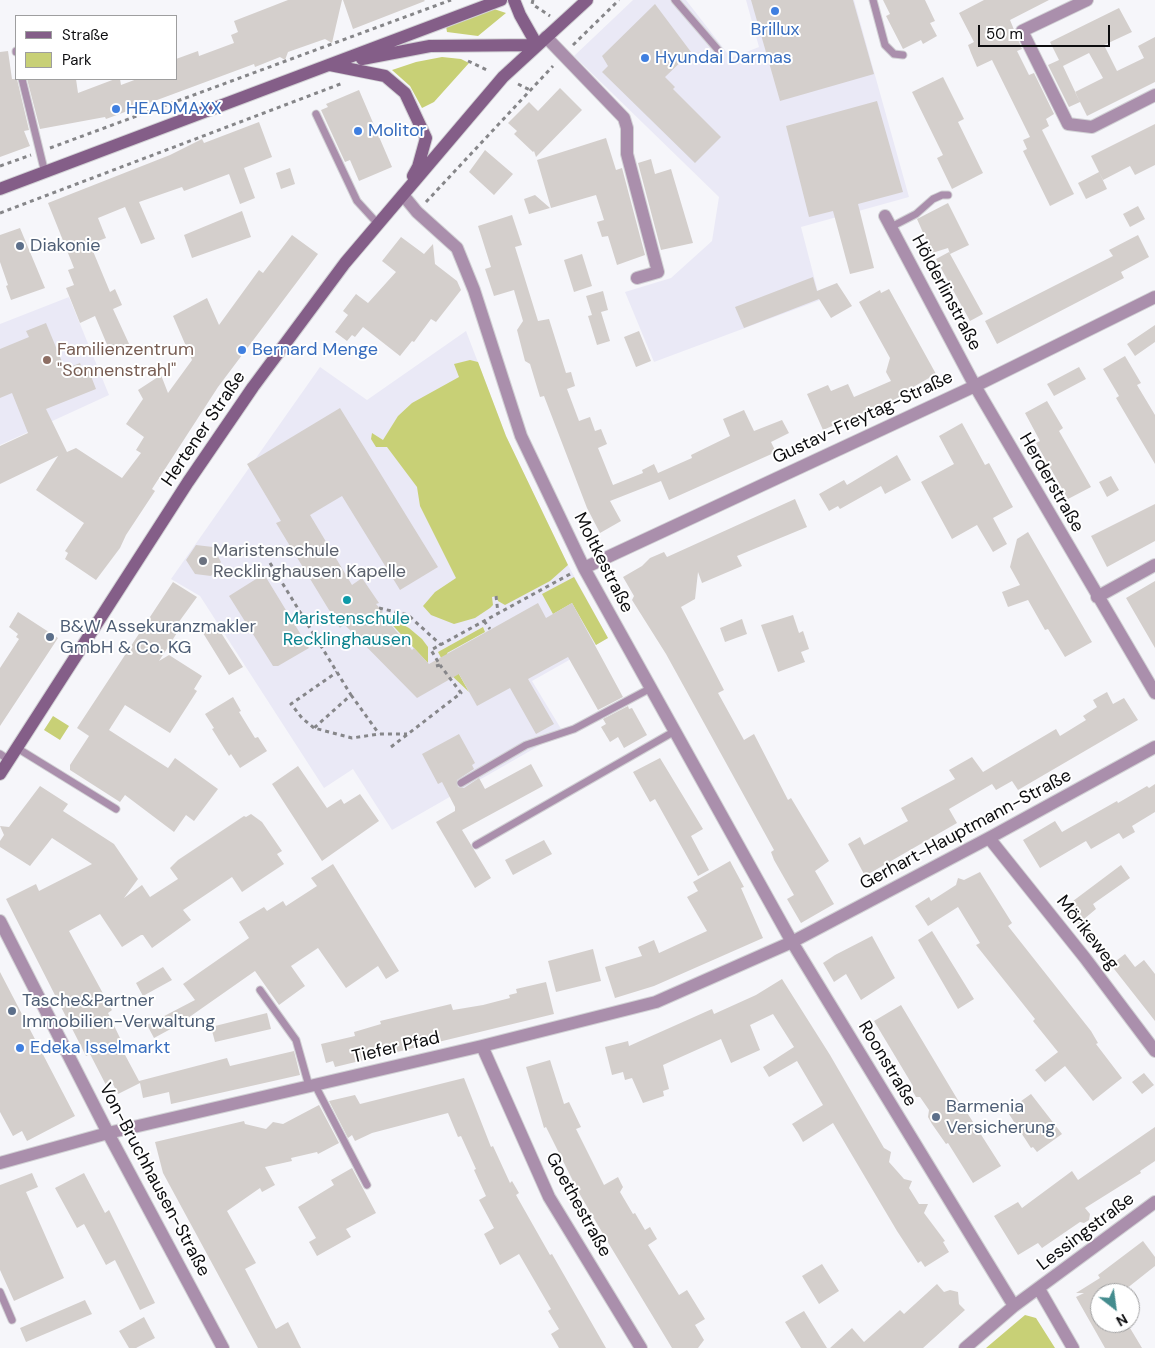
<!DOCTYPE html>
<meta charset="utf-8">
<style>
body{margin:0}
#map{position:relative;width:1155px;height:1348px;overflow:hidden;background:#f6f6fa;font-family:"DM Sans",sans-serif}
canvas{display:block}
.legend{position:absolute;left:15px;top:15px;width:162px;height:65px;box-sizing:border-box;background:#fff;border:1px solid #9e9e9f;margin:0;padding:6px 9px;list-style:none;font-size:15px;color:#0d0d0f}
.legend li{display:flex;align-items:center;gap:10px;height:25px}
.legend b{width:25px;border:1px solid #9e9e9f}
.north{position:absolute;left:1090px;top:1283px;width:50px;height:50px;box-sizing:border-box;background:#fff;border:1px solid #9e9e9f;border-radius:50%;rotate:150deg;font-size:14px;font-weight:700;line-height:20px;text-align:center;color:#0d0d0f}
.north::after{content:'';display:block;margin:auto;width:18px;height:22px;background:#448c8e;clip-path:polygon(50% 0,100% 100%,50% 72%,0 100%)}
.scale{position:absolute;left:978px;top:25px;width:132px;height:22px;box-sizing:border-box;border:2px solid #0d0d0f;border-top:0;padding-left:6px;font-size:15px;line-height:18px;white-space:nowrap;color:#0d0d0f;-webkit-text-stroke:4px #fff;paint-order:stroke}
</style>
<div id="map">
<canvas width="1155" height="1348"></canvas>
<ul class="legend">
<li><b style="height:6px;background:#845e88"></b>Straße</li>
<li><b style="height:14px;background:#c8d076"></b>Park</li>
</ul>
<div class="north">N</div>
<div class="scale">50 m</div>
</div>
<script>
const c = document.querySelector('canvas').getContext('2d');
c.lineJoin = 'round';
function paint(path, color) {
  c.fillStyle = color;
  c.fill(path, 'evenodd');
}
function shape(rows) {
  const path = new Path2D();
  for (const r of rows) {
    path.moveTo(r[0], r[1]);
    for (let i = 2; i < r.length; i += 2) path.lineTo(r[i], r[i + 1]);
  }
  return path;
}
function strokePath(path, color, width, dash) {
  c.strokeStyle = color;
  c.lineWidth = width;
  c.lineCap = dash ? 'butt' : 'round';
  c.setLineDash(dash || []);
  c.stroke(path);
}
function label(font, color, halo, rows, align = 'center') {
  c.font = font + ' "DM Sans",sans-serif';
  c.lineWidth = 4;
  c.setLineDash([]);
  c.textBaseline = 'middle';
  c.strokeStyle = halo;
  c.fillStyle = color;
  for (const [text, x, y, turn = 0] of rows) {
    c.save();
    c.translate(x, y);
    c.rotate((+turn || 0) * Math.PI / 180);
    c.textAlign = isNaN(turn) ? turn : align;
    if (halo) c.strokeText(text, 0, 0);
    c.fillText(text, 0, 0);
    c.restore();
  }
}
paint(shape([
 [633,0,686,0,731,58,759,47,746,0,854,0,909,197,801,227,820,300,654,362,625,292,671,278,712,241,719,197,574,56],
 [69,297,109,395,0,445,0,324],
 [466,331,506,436,568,565,608,638,532,681,563,732,392,830,353,769,324,788,200,596,171,579,320,367,367,400]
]), '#eae9f6');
paint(shape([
 [494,9,506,13,478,36,447,32,446,26],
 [442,57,461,59,469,63,434,102,422,108,410,86,392,70,416,62],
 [470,360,478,362,506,436,568,565,550,581,505,605,498,601,497,596,492,597,493,605,490,608,475,618,454,624,431,615,423,606,435,592,456,578,420,506,417,487,387,447,376,447,371,439,372,433,383,440,398,416,412,403,459,377,454,364],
 [574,577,608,638,596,645,572,603,553,614,542,594],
 [381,613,409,628,422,639,428,647,428,663],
 [483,627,485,632,447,653,469,692,449,673,438,652],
 [53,716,69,726,60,740,44,730],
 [1025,1315,1036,1318,1055,1348,986,1348]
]), '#c8d076');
paint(shape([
 [288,0,342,0,332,43,325,39,288,52,285,60,280,57,255,67,254,64,106,119,105,117,40,129,27,79,76,79,78,93,115,79,120,79,121,85,137,79,176,79,176,59,198,51,199,56,234,43,231,35,238,32,234,21],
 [343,0,424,0,425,1,353,29],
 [751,0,853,0,874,74,780,101],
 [883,0,925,0,935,21,930,23,937,36,923,44,921,40,903,49,886,16,890,14],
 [984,0,1049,0,1010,20,1022,49,1017,51,1029,75,1034,73,1054,114,1046,119,1049,126,1042,130,1074,194,1050,206,1023,151,1027,149,1023,140,1030,137,992,60,977,67,971,53,968,45,974,42,959,13],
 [655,4,691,52,665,77,675,87,673,89,721,137,695,163,602,72,608,66,602,56],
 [1119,8,1132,32,1104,45,1117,71,1144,58,1138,46,1155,37,1155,82,1087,116,1075,92,1103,78,1089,53,1063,66,1080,102,1069,107,1048,65,1059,60,1050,42],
 [8,51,12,79,17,79,29,130,24,131,30,146,0,157,0,52],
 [943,77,964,119,958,122,983,173,952,189,937,158,943,155,912,92],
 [560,88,582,110,536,157,534,151,533,152,514,134,517,131,508,123,529,102,538,111],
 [359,90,392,167,359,181,350,160,345,162,321,110,328,107,326,104],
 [877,101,903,192,858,204,874,268,850,274,833,211,809,217,786,126],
 [259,122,272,157,244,168,255,198,240,204,229,174,184,191,182,187,139,202,155,239,141,244,125,207,98,218,106,238,90,244,110,292,115,289,122,305,113,309,130,346,111,354,95,316,80,323,66,288,74,285,68,270,74,268,48,203,170,155,202,139,204,143],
 [1155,124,1155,165,1135,175,1130,166,1103,180,1091,156],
 [606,138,616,170,622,168,645,255,617,265,608,236,602,237,597,222,604,220,596,195,551,208,537,160],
 [485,150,513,174,494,195,469,172],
 [651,159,655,174,671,169,693,243,661,250,638,163],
 [290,168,295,184,281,189,276,173],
 [1099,172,1107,189,1086,199,1078,183],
 [535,195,550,208,529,214,524,199],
 [948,203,969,245,950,254,983,314,970,321,936,259,949,252,950,254,948,248,932,253,917,219],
 [1138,206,1145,219,1130,227,1123,214],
 [242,211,251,237,192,258,184,235],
 [512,215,522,245,515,247,538,321,549,319,566,373,571,372,575,386,567,389,579,421,590,417,595,431,601,429,607,444,598,448,613,485,643,473,642,470,654,464,658,473,692,458,691,455,730,436,723,419,744,410,754,431,782,420,789,433,771,442,776,452,669,500,661,481,610,501,621,521,600,533,587,508,544,396,540,397,530,364,525,361,517,330,523,321,514,290,494,296,485,269,491,267,478,226],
 [20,228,45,288,11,300,6,286,8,285,0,262,0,235],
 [292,235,318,254,218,387,152,489,155,491,126,535,120,548,96,580,65,559,68,553,65,551,84,523,36,490,58,456,0,484,0,446,28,433,12,393,0,398,0,349,29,337,26,331,46,323,65,369,80,363,84,373,89,371,96,389,46,409,67,452,76,448,122,478,141,453,136,450,144,437,126,424,143,399,138,390,161,375,168,393,192,360,173,316,207,298,219,325,259,270,263,273],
 [1138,235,1149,257,1121,272,1124,278,997,344,985,321,1113,256,1109,250],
 [401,237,424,254,433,244,435,264,457,281,461,290,436,322,431,319,414,342,412,341,400,356,363,327,355,337,352,335,347,341,335,332,348,315,343,311,356,294,368,303,396,272,382,261],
 [582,254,592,286,574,292,564,260],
 [813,277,817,291,837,283,852,306,831,318,819,299,744,328,735,307],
 [889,289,936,374,908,390,909,392,870,412,869,410,823,430,807,394,828,385,831,391,848,384,854,397,891,381,886,372,890,358,859,302,880,290,881,293],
 [603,291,608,310,601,312,610,341,597,345,588,316,592,315,586,296],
 [1155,325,1155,342,1135,356,1127,344],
 [639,331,651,361,636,367,624,337],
 [1125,356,1141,383,1137,385,1155,415,1155,464,1116,398,1119,396,1103,369],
 [1079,367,1086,379,1054,396,1047,384],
 [1047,401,1063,428,1059,431,1091,487,1068,499,1036,443,1040,441,1025,413],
 [340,408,438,567,400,590,342,496,310,515,352,585,362,578,379,603,376,604,383,612,381,613,412,650,414,648,429,664,538,603,546,618,572,603,623,697,598,710,568,657,528,679,554,724,536,734,510,688,477,706,459,674,417,698,344,624,340,628,276,523,281,521,247,464],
 [962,423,985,465,989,463,1013,507,993,518,1007,544,993,552,977,525,952,539,921,482,954,464,939,436],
 [897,455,911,480,885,494,881,486,840,509,838,506,829,511,819,494,844,480,847,485],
 [1111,476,1119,490,1107,497,1099,482],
 [795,499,807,527,737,556,742,566,702,583,698,572,695,599,681,607,724,690,718,693,744,740,754,734,788,800,791,798,829,861,815,871,834,904,801,923,787,899,794,895,774,860,771,852,774,850,666,654,632,600,634,596,623,577,642,566,650,558,664,552,667,557],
 [1155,504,1155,541,1107,567,1091,536],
 [1028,532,1092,642,1065,657,1048,629,1045,630,1028,600,1008,607,1002,592,1020,585,1010,567,1017,539],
 [196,545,213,547,221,562,211,576,195,574,186,560],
 [264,574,309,648,278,666,273,666,229,596],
 [1155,581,1155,648,1126,598],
 [173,582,197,597,173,630,182,625,159,661,169,655,202,676,194,689,197,691,170,733,125,705,109,730,168,768,175,758,218,789,194,821,186,815,174,832,125,795,120,802,70,770,70,765,89,736,77,728],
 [18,612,58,638,0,726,0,668,19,639,16,637,18,634,9,627],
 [793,615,799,633,803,631,809,649,801,652,805,662,778,672,761,625],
 [742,619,747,634,725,642,720,628],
 [216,625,243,667,229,675,203,633],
 [1107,692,1113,704,1124,698,1138,720,1018,790,1012,781,996,790,992,784,949,809,957,823,865,876,848,844,860,837,864,845,908,821,901,808,955,779,949,770,972,757,983,772,1056,729,1060,736,1086,720,1083,716,1097,707,1093,700],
 [233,697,241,711,239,712,255,738,258,737,267,751,240,768,231,754,229,756,212,729,214,728,205,714],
 [628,706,629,709,632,708,647,735,624,748,618,737,610,742,601,727,606,724,603,719],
 [459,734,475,763,472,765,474,769,457,780,458,787,464,788,479,778,485,789,531,764,543,786,462,830,491,878,475,888,436,822,455,811,455,807,442,782,438,784,422,754],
 [660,758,703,829,691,836,709,870,698,876,655,799,650,802,633,772],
 [298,766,327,808,341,799,344,804,360,794,379,821,322,861,272,784],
 [1155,784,1155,812,1132,826,1135,832,1123,839,1119,833,1091,849,1086,841,1040,868,1023,840,1055,821,1062,832,1117,801,1118,803,1147,786,1149,788],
 [40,786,68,804,63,811,114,844,138,879,124,898,142,885,150,897,178,879,170,868,178,860,244,816,246,817,251,814,262,822,282,851,277,854,284,864,242,892,232,877,183,910,191,920,152,948,143,935,141,935,122,947,100,914,69,931,112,1010,108,1013,120,1038,117,1040,139,1081,227,1058,230,1066,294,1051,300,1075,171,1104,169,1092,143,1098,140,1083,118,1094,113,1084,107,1087,90,1054,86,1056,6,899,36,884,39,891,92,864,52,838,30,866,0,847,0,841,4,835,0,826,9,827],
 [544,840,552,854,513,875,505,860],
 [730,861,744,887,741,888,763,938,654,986,615,998,605,967,642,956,638,947,654,940,659,953,707,931,687,897,698,891,693,882],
 [333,864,399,971,386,979,378,966,346,988,318,948,291,966,305,986,279,1005,255,971,178,1025,154,1038,147,1025,195,1000,183,984,249,938,239,922,264,907,267,911,283,901,286,906,317,886,311,878],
 [1121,865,1130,878,1093,904,1096,909,1078,924,1065,907],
 [980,872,1012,923,1008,926,1091,1031,1098,1043,1096,1044,1122,1078,1093,1101,1065,1066,1045,1082,1035,1070,1058,1052,1033,1021,1035,1019,976,945,980,943,958,907,928,926,915,906,929,897,931,901,956,885,958,878,964,880],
 [932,931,974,999,958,1009,918,940],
 [872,936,895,978,861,1000,846,974,834,982,823,963,835,955],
 [593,949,601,981,556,992,548,961],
 [1125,954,1135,967,1144,960,1155,974,1155,1021,1111,965],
 [163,967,172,980,143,996,136,983],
 [0,972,75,1116,27,1141,22,1131,13,1136,0,1112],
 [782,979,830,1055,884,1148,891,1152,889,1162,904,1179,912,1181,909,1188,919,1204,928,1204,924,1213,945,1241,943,1242,949,1252,925,1267,921,1261,918,1263,897,1231,833,1123,803,1142,798,1133,792,1124,823,1105,797,1061,769,1077,763,1067,794,1047,773,1014,750,1025,760,1050,731,1063,721,1039,663,1065,669,1089,663,1091,664,1096,643,1103,632,1078,625,1080,623,1072,612,1075,605,1047,628,1041,629,1046,712,1009,714,1014,756,995],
 [546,982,554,1014,335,1067,333,1061,326,1063,321,1044,355,1036,354,1032,381,1024,380,1021,451,1004,453,1010,483,1005,510,998,509,995,517,993,516,989],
 [901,1005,965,1112,966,1111,1001,1166,973,1183,948,1143,946,1144,932,1124,928,1117,929,1110,920,1097,916,1097,912,1090,913,1086,874,1021],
 [267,1013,271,1029,215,1042,211,1027],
 [550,1060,564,1104,569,1102,581,1127,576,1129,604,1185,618,1177,623,1187,620,1192,633,1214,635,1213,645,1230,650,1227,657,1239,648,1245,679,1295,687,1290,705,1319,695,1325,704,1340,698,1348,672,1348,609,1244,579,1193,546,1127,544,1128,526,1067],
 [1144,1073,1154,1085,1142,1094,1132,1082],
 [464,1078,491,1147,493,1146,510,1183,512,1181,519,1193,516,1195,550,1255,552,1254,606,1348,559,1348,551,1334,559,1329,548,1311,551,1309,519,1254,500,1265,484,1234,494,1228,479,1200,486,1196,474,1170,476,1169,461,1136,458,1137,448,1113,372,1133,355,1141,352,1135,348,1138,329,1101,355,1095,360,1104],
 [1031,1094,1062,1134,1037,1152,1033,1147,1031,1148,1007,1111],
 [319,1105,339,1143,318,1154,317,1152,291,1158,292,1161,265,1167,275,1185,262,1192,260,1188,227,1211,256,1263,245,1269,276,1329,288,1322,301,1348,258,1348,163,1173,155,1142,244,1121,245,1124,266,1129,273,1122,283,1124],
 [1155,1127,1155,1161,1140,1171,1141,1173,1085,1208,1090,1214,1089,1220,1084,1223,1080,1222,1042,1248,1038,1243,1018,1255,994,1216,1018,1202,1022,1208,1072,1171,1078,1180],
 [352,1168,376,1213,346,1229,351,1237,317,1256,309,1242,316,1238,298,1207,334,1185,331,1180],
 [32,1173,38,1187,26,1192,64,1278,14,1301,0,1270,0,1185],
 [84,1173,105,1213,109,1210,155,1303,140,1310,115,1260,106,1265,84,1224,77,1228,55,1188],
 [1143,1241,1155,1257,1155,1266,1121,1293,1100,1293,1100,1323,1127,1323,1142,1348,1105,1348,1076,1297,1084,1293,1076,1293,1100,1278,1098,1275],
 [822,1264,839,1291,819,1304,802,1276],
 [937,1284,944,1292,950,1290,958,1292,959,1304,965,1310,923,1348,830,1348,852,1328,864,1342,900,1310,904,1314],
 [85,1300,92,1314,26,1342,20,1328],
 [804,1311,827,1348,801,1348,785,1322],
 [144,1317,155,1338,136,1348,129,1348,119,1331]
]), '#d4cfcc');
const lane = shape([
 [675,0,719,51],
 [873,0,885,45,894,54,903,55],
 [16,51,16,52],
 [22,79,45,173],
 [316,114,357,201,378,224],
 [891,227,916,214,933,199,942,195,948,195],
 [17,748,116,809],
 [0,754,9,760],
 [461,783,526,745,574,729,651,688],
 [476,845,675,731],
 [260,990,296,1040,309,1086],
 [315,1085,367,1185],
 [0,1292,12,1320]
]);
const street = shape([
 [1087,0,1022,31,1068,124,1092,127,1155,95],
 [546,37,624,118,627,128,627,154,658,272,637,278],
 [403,195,417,212,457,248,474,290,521,436,584,568,792,942,1014,1306],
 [885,216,975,386,1155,693],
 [584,568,975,386,1155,297],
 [1097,597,1155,565],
 [989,838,1085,958,1155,1051],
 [0,921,108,1133,223,1348],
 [482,1046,549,1197,641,1348],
 [0,1163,108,1133,482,1046,656,1002,792,942,989,838,1155,747],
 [1039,1289,1073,1348],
 [965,1348,1014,1306,1155,1202]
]);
const secondary = shape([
 [514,0,520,15,537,45],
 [362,59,430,46,537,45],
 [330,65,385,76,405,93,426,138,418,167,413,176],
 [0,189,501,0],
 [0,774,188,482,253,387,345,263,503,77,587,0]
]);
strokePath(lane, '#d1d1d4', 9);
strokePath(street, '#d1d1d4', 14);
strokePath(secondary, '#d1d1d4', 14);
strokePath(shape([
 [533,0,532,4,550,16],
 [573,45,619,0],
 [468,61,489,71],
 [518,84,530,90],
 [50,148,451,0],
 [0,166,31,155],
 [426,202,553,66],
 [0,213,343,83],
 [270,563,351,695,314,728,352,738,379,734,407,734],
 [496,596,498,613],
 [379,608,408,615,441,645],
 [484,621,490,629],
 [436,666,440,665,431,650,572,573],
 [351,695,379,734],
 [314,728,302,718,291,704,337,672],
 [391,747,461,693,440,665]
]), '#868689', 3, [4, 4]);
strokePath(lane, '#aa8fac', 7);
strokePath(street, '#aa8fac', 12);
strokePath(secondary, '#845e88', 12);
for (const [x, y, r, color] of [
 [775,11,5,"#3f7fe0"],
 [645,58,5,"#3f7fe0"],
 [116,109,5,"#3f7fe0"],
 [358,131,5,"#3f7fe0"],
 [20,246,5,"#5c6f8a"],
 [242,350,5,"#3f7fe0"],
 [47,360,5,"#8d6e63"],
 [203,561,5,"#6b7280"],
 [347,600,5,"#0f9aa8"],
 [50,637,5,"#5c6f8a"],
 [12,1011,5,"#5c6f8a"],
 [20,1048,5,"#3f7fe0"],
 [936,1117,5,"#5c6f8a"]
]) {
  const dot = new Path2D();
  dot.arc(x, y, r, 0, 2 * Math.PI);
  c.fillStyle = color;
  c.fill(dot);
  strokePath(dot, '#fff', 2);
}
label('18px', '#366cbe', '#fff', [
 ["Brillux",775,30,"center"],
 ["Hyundai Darmas",655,58],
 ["HEADMAXX",126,109],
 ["Molitor",368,131],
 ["Bernard Menge",252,350],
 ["Edeka Isselmarkt",30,1048]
], 'left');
label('18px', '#4e5e75', '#fff', [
 ["Diakonie",30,246],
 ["B&W Assekuranzmakler",60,627],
 ["GmbH & Co. KG",60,648],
 ["Tasche&Partner",22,1001],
 ["Immobilien-Verwaltung",22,1022],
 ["Barmenia",946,1107],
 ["Versicherung",946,1128]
], 'left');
label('18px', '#0d0d0f', '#fff', [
 ["Hölderlinstraße",946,293,62],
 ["Gustav-Freytag-Straße",863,418,-25],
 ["Hertener Straße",204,429,-56],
 ["Herderstraße",1051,483,60],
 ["Moltkestraße",603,563,63],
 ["Gerhart-Hauptmann-Straße",966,830,-28],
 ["Mörikeweg",1087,933,52],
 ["Tiefer Pfad",396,1048,-13],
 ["Roonstraße",887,1064,59],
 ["Von-Bruchhausen-Straße",154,1180,62],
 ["Goethestraße",578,1205,61],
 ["Lessingstraße",1086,1232,-37]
]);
label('18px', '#785e54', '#fff', [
 ["Familienzentrum",57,350],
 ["\"Sonnenstrahl\"",57,371]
], 'left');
label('18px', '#5b616d', '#fff', [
 ["Maristenschule",213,551],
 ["Recklinghausen Kapelle",213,572]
], 'left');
label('18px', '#0d838f', '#fff', [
 ["Maristenschule",347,619],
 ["Recklinghausen",347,640]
]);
</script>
